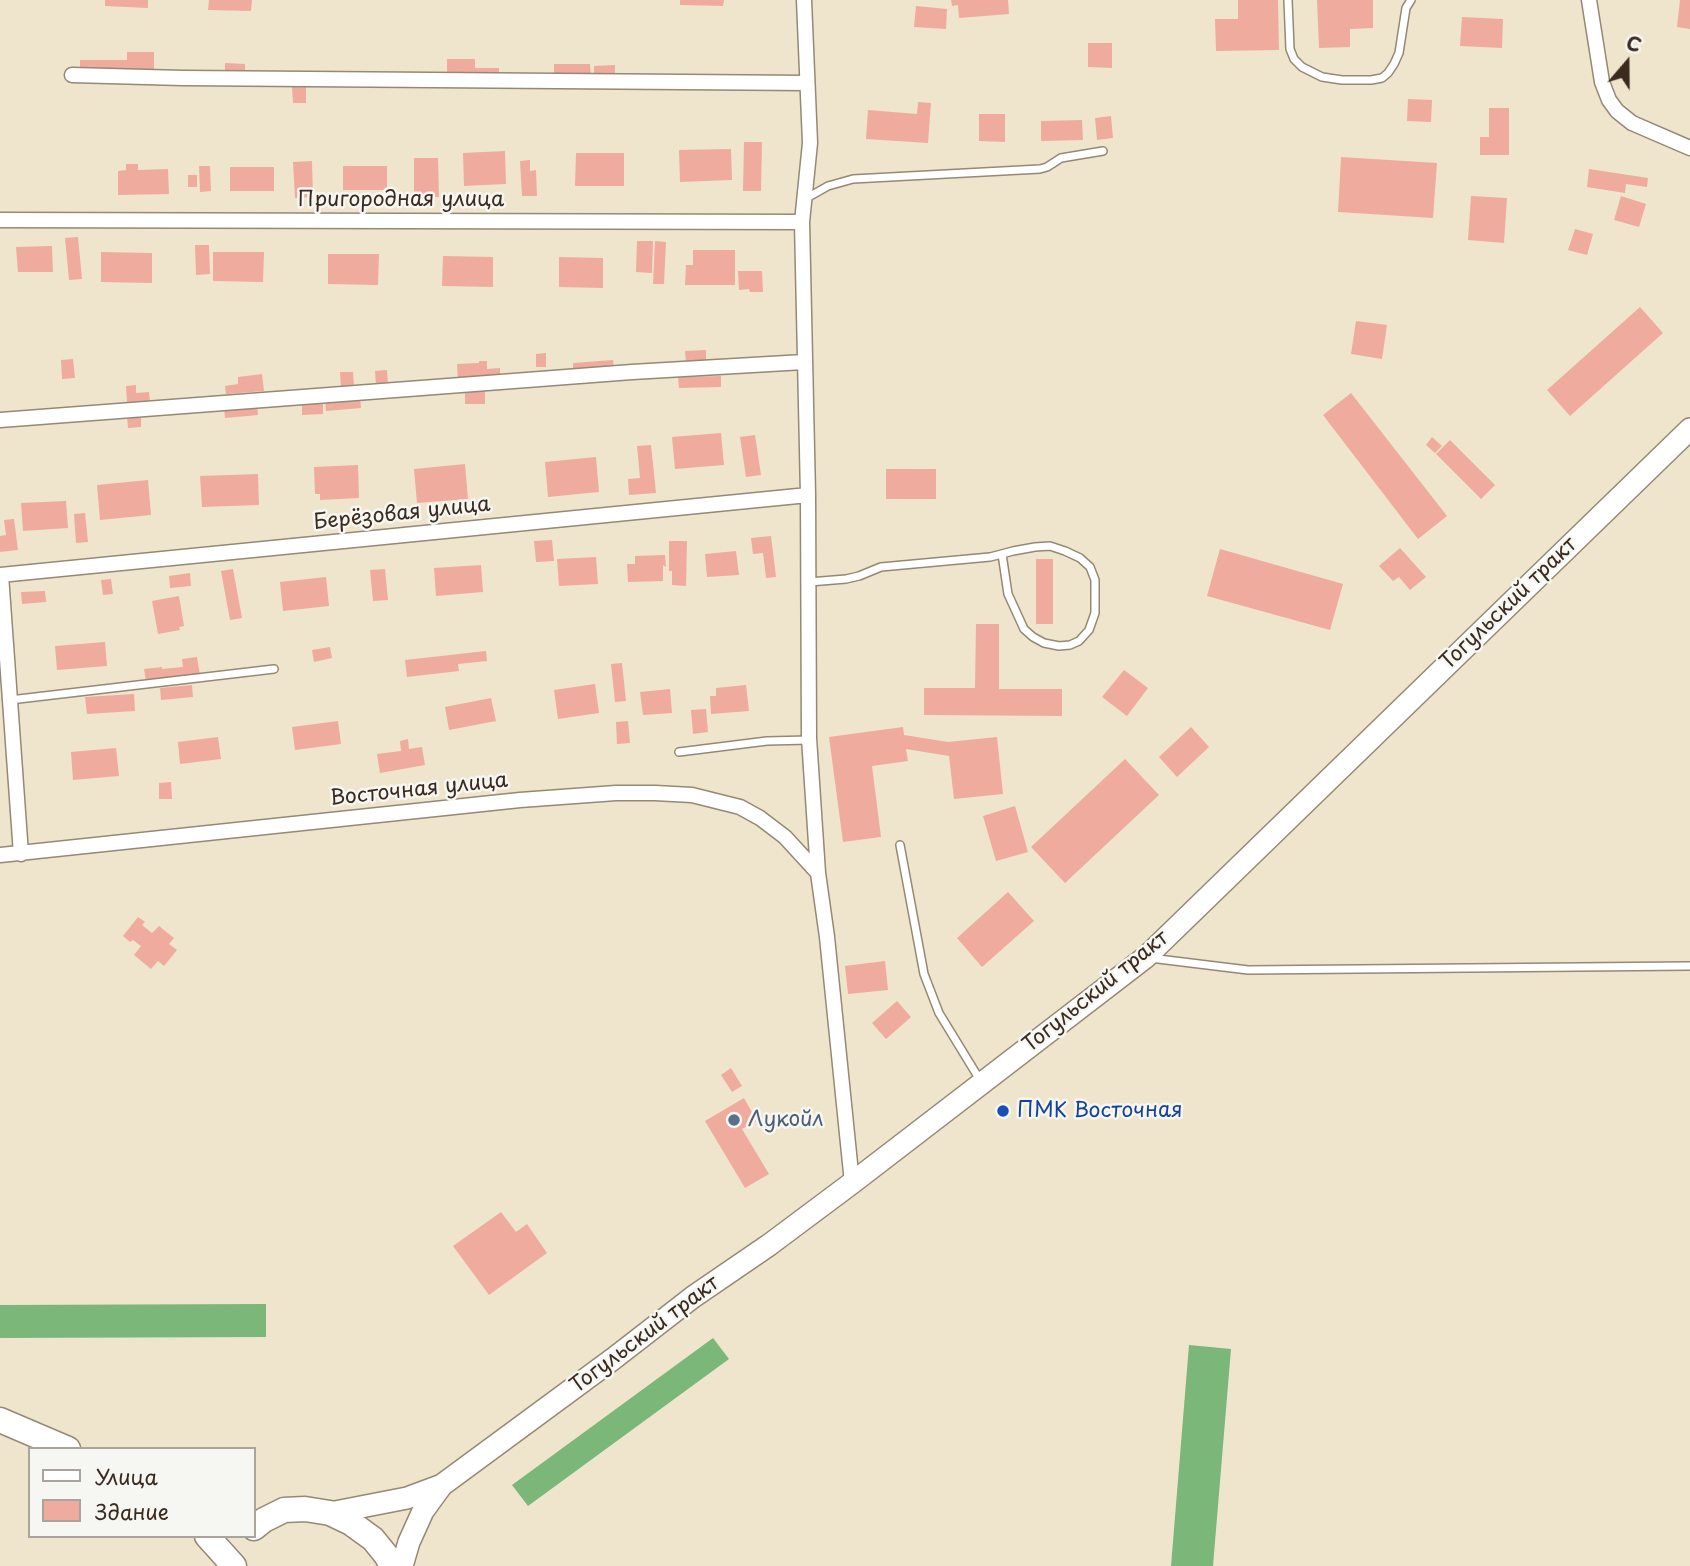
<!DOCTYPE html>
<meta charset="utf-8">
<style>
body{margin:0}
#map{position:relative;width:1690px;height:1566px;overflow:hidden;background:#efe5cc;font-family:"Playpen Sans",sans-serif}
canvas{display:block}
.legend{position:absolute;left:28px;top:1447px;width:228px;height:91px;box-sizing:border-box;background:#f6f6f2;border:2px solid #aba49d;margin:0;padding:9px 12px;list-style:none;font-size:21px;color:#3b2a1e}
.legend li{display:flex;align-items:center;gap:14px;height:35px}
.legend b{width:35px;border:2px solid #aba49d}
.north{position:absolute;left:1592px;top:28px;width:70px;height:70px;-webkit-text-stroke:5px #f6f6f2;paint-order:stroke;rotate:20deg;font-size:19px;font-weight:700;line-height:28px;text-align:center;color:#3b2a1e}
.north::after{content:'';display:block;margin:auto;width:24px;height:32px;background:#3b2a1e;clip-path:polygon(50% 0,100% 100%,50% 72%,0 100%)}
</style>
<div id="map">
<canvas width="1690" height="1566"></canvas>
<ul class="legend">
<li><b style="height:9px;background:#fff"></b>Улица</li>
<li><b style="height:19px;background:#efab9e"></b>Здание</li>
</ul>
<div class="north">С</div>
</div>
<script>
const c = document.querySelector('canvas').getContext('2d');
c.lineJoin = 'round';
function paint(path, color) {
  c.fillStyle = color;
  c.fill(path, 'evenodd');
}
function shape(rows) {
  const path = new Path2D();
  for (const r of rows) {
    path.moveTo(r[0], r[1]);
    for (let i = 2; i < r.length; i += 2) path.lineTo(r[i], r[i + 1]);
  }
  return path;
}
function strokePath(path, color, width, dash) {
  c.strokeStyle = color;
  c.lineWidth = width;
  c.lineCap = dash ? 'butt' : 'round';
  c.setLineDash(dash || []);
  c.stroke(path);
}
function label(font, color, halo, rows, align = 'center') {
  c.font = font + ' "Playpen Sans",sans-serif';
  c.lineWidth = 5;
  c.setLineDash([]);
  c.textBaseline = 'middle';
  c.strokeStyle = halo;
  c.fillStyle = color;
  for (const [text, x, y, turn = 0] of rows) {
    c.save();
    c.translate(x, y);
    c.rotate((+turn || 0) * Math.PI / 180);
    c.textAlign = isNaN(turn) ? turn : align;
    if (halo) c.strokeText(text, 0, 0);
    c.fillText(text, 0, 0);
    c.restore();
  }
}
paint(shape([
 [266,1304,266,1337,0,1338,0,1305],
 [713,1338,729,1359,528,1506,512,1485],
 [1189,1345,1231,1349,1213,1566,1171,1566]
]), '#7ab778');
paint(shape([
 [105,0,148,0,148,8,105,6],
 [209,0,252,0,251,11,208,10],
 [680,0,724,0,723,6,680,5],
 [951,0,1008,0,1009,14,959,18,958,5,952,6],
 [1238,0,1278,0,1279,50,1216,51,1215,19,1238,19],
 [1317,0,1373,0,1373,28,1350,29,1350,47,1319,48],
 [1680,0,1690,0,1690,29,1677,27],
 [916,6,947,9,946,29,914,27],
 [1462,17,1503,19,1502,48,1460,46],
 [1088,43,1112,43,1112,68,1088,67],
 [127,52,154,52,154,71,80,71,80,60,127,60],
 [447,59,475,59,475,68,499,68,499,78,447,78],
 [225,63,245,64,245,74,225,74],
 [554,64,590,64,591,78,554,79],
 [615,65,615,77,594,77,594,66],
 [292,87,306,87,306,103,293,103],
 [1408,99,1432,100,1431,122,1407,121],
 [918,102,931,103,928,143,866,139,868,110,917,114],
 [1489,108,1509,108,1509,155,1480,155,1480,137,1489,137],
 [979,114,1005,114,1005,142,979,141],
 [1111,116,1113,138,1097,140,1095,118],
 [1082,120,1083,140,1041,141,1041,121],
 [744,142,762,142,761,191,743,191],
 [731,149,732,180,680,182,679,150],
 [505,151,506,184,464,186,463,153],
 [576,153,624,153,624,186,575,186],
 [1341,157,1437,163,1433,218,1338,212],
 [414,158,438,158,439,197,414,197],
 [530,160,530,171,536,170,537,196,522,196,520,161],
 [312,161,313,197,295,198,293,162],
 [126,164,138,164,138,170,168,169,169,194,118,195,118,171,126,170],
 [199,166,210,166,211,191,200,192],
 [343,166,387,166,387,190,343,190],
 [230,167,274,167,274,191,230,191],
 [1589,169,1648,178,1647,187,1626,184,1625,193,1587,187],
 [188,175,197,175,197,187,188,187],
 [1471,196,1507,198,1504,243,1468,240],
 [1621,196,1646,204,1639,227,1614,220],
 [1575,229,1593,234,1587,255,1568,250],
 [78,237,82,279,69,280,65,238],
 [637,241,653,241,652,273,636,272],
 [655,241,666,242,664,284,653,284],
 [195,245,209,245,210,274,196,275],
 [52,246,53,272,18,272,16,247],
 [693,250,735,250,735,285,685,285,686,265,693,265],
 [101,252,152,253,152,283,101,282],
 [213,252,264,252,263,282,213,281],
 [328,254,379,254,378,285,328,284],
 [443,256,493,257,493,287,442,286],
 [559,257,603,258,603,288,559,287],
 [738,271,762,271,763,292,750,292,749,289,739,290],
 [1640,307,1663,333,1570,416,1547,390],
 [1356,321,1387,325,1382,359,1351,354],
 [706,350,706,363,686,364,685,351],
 [546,353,546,367,536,367,536,354],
 [73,359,75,378,62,379,61,360],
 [613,360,614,368,573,370,573,363],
 [479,361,487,361,487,369,500,368,500,380,458,382,457,364,479,363],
 [387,370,388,385,376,386,375,371],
 [340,372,353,372,354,387,341,388],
 [262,374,264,391,226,394,225,386,238,384,238,377],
 [721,376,721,387,679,388,678,377],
 [136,385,136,393,149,392,150,402,127,403,126,386],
 [485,389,485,404,465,404,465,390],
 [1351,393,1447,516,1418,539,1323,415],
 [360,396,361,408,326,411,325,399],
 [323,402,323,414,302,415,302,403],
 [257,405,258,415,225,418,224,407],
 [127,416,141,416,141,427,128,428],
 [721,433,724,465,675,469,672,437],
 [755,435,761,475,746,477,740,437],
 [1432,437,1442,446,1435,453,1426,445],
 [1450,440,1495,485,1481,499,1436,454],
 [651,445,656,493,629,495,628,479,640,478,637,446],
 [596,457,599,492,548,497,545,462],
 [465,464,468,499,417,503,414,469],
 [358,465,359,498,320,500,320,494,315,494,314,467],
 [886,469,936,469,936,499,886,499],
 [258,474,259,505,202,507,200,476],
 [148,480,151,515,100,520,97,485],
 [66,501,68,528,23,531,21,503],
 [85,513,88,542,76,543,74,514],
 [14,519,18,550,0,552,0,536,6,535,4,520],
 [771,536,776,577,766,578,763,553,753,554,751,538],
 [552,540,554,561,536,562,534,541],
 [669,541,687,541,686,586,672,585,672,571,669,571],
 [1400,548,1426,577,1410,590,1399,577,1393,581,1379,566],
 [1220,549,1343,584,1330,630,1207,596],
 [736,551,739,575,707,577,705,554],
 [665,555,666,567,663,565,663,581,628,582,627,564,635,564,635,556],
 [596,557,598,584,559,586,557,559],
 [1036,559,1053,559,1053,624,1036,624],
 [481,565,483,592,436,596,434,568],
 [233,569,242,618,230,620,221,571],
 [385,569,388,600,373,601,370,570],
 [190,573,191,586,170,588,169,576],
 [326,577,329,606,283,611,280,582],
 [111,579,113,594,103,595,101,580],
 [45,591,46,602,22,604,21,592],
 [179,596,184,626,179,627,180,630,158,634,152,601],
 [976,624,999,624,999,689,1062,689,1062,716,924,715,924,688,975,688],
 [105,642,107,666,57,670,55,646],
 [330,647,332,658,314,662,312,650],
 [486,651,487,661,458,664,459,671,407,677,405,660],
 [197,657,200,675,146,681,144,669,162,667,162,669,183,667,182,659],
 [622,663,626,701,615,702,611,664],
 [1124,670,1148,688,1127,716,1102,697],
 [595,684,599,713,558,719,554,690],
 [192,685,193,697,161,700,160,688],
 [746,685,749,711,711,714,710,696,716,696,716,688],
 [670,689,672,713,643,715,640,692],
 [134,694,135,711,87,714,85,697],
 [491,698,496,721,449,730,445,707],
 [706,709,708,732,693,734,691,710],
 [338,721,341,744,295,750,292,727],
 [628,721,630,743,617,744,616,722],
 [903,727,904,735,948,742,997,737,1003,794,954,799,949,756,906,749,908,761,872,766,881,837,843,842,829,737],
 [1191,727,1209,747,1177,777,1159,757],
 [218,737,221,759,180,764,178,742],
 [408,739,409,749,422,747,425,765,380,773,377,754,401,751,400,741],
 [116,748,119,776,73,780,71,752],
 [1125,759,1159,795,1065,883,1031,847],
 [171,782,172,799,159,799,159,783],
 [1015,806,1028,852,996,861,983,816],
 [1008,892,1034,921,982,967,957,938],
 [138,917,145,922,142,925,152,933,159,926,174,938,169,944,177,950,164,966,158,961,151,969,134,955,141,946,133,940,130,942,123,936],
 [885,961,888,990,848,994,845,966],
 [897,1001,911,1017,886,1039,872,1023],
 [731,1068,742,1086,732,1092,721,1075],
 [744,1098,757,1121,742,1129,769,1174,745,1188,705,1121],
 [501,1212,516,1232,527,1224,547,1253,489,1295,453,1246]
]), '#efab9e');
const lane = shape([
 [1288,0,1290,49,1294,59,1302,67,1322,77,1342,80,1371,80,1382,78,1388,73,1394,64,1399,53,1406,8,1411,0],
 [805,199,828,186,853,179,1040,169,1047,167,1061,158,1103,151],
 [809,582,846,579,859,576,881,567,990,557,998,555,1013,551,1035,547,1050,546,1065,551,1080,558,1090,567,1095,580,1095,613,1089,630,1079,641,1070,645,1059,646,1044,643,1033,637,1024,629,1008,594,1002,554],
 [10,700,274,669],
 [679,752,767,741,809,740],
 [900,845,924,974,939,1013,980,1080],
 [1150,958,1248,970,1690,966]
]);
const street = shape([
 [804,0,810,143,802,222,808,495,809,738,818,873,827,937,852,1183],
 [1589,0,1602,82,1609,100,1617,111,1632,123,1690,148],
 [72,75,183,78,807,83],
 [0,220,802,222],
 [0,420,632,372,804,362],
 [0,575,808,495],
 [1,575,21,854],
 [0,855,520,800,616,793,655,793,692,795,740,807,760,818,785,837,818,873]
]);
const primary = shape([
 [330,1513,407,1498,442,1485,613,1359,693,1297,769,1245,852,1183,1146,957,1690,429],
 [402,1566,409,1542,423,1511,442,1485]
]);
const highway = shape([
 [0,1420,68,1449],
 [254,1528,264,1520,284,1510,305,1509,330,1513,351,1523,373,1539,386,1555,392,1566],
 [207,1536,234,1566]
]);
strokePath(lane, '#958875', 10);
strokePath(street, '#958875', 17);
strokePath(primary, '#958875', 24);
strokePath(highway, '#958875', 27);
strokePath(lane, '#fff', 7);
strokePath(street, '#fff', 14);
strokePath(primary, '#fff', 21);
strokePath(highway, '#fff', 24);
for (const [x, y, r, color] of [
 [1003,1111,7,"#1a4fb4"],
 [734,1120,7,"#5c6f8a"]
]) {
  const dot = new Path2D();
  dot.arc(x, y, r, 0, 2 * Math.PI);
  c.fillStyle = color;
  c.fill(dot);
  strokePath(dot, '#f6f6f2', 2.5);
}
label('21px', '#3b2a1e', '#f6f6f2', [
 ["Пригородная улица",401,200],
 ["Берёзовая улица",402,514,-6],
 ["Тогульский тракт",1509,604,-44],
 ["Восточная улица",419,790,-6],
 ["Тогульский тракт",1096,992,-39],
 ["Тогульский тракт",645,1335,-37]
]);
label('21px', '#164399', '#f6f6f2', [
 ["ПМК Восточная",1017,1111]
], 'left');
label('21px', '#4e5e75', '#f6f6f2', [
 ["Лукойл",748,1120]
], 'left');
</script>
